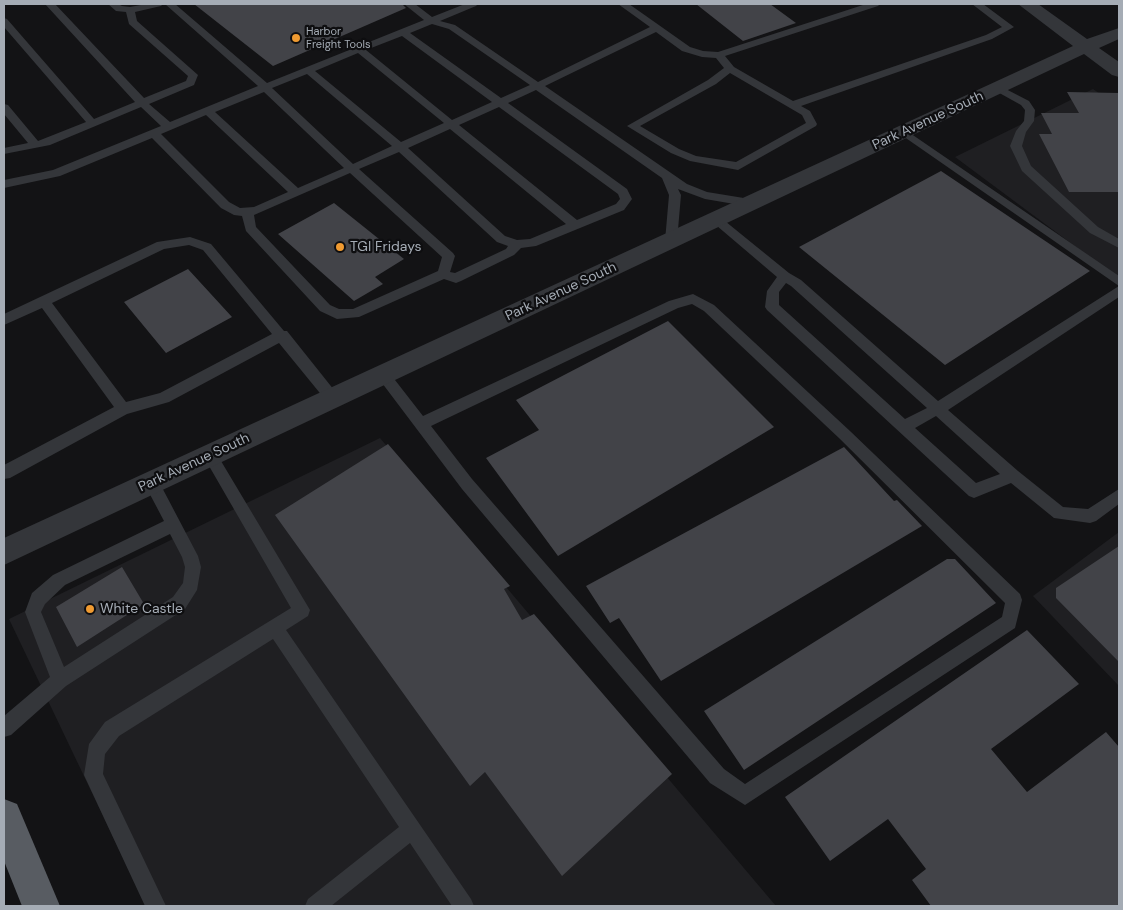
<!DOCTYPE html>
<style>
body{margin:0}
#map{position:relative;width:1123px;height:910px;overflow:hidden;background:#131315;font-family:"DM Sans",sans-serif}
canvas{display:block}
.frame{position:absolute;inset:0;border:5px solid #a5acb5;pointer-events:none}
</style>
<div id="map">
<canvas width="1123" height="910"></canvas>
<div class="frame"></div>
</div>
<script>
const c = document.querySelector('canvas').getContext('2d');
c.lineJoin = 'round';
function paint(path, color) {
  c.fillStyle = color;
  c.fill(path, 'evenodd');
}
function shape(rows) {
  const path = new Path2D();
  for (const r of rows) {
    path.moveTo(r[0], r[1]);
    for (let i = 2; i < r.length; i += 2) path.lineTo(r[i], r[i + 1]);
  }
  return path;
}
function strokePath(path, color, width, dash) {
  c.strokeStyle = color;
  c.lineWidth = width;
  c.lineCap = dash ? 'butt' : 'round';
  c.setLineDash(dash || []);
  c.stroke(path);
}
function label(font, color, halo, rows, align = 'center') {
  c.font = font + ' "DM Sans",sans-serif';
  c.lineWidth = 4.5;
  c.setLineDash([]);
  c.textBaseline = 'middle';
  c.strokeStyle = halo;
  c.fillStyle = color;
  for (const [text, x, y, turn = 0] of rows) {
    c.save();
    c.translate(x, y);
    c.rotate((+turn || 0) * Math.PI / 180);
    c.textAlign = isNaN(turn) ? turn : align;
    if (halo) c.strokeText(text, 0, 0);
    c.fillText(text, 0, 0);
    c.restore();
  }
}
paint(shape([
 [1093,89,1119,107,1119,279,955,157],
 [380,438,776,906,146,906,9,619],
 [1119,532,1119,686,1033,596]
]), '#1f1f22');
paint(shape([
 [194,4,402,4,406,8,273,66],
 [696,4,770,4,796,23,743,41],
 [1067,92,1119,93,1119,192,1069,192,1039,134,1052,134,1041,113,1079,113],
 [941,171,1090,271,945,365,799,247],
 [334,203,404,259,375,277,383,284,354,301,278,234],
 [188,269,232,317,166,353,124,302],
 [668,321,774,427,558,556,486,458,539,430,516,400],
 [388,444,510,586,504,589,522,620,534,614,672,774,562,876,485,772,470,786,275,515],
 [844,447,894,501,897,500,922,526,661,681,619,618,610,623,586,586],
 [1119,546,1119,662,1056,598,1056,588],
 [947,559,955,559,996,603,744,770,704,711],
 [122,567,144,604,77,647,56,607],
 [1027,630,1079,684,991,749,1027,792,1106,732,1119,747,1119,906,931,906,912,880,926,869,888,819,830,861,785,797]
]), '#424348');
paint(shape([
 [45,4,55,4,144,98,186,81,188,76,129,24,126,12,116,11,108,4,118,4,122,6,130,7,146,4,163,4,161,6,135,12,137,21,198,75,194,85,149,104,170,122,258,86,165,4,175,4,267,83,424,20,404,4,415,4,432,17,465,4,478,4,476,6,440,21,455,25,538,82,650,27,618,4,629,4,690,47,703,51,718,52,866,4,880,4,878,6,725,56,734,67,793,101,986,35,1002,27,972,4,983,4,1014,27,992,39,801,106,810,111,817,124,816,126,738,170,690,161,671,153,627,126,708,80,724,68,716,58,702,57,682,51,656,32,545,86,687,184,707,192,756,200,758,203,756,206,752,207,705,199,678,189,681,195,677,241,671,245,667,244,665,241,669,195,662,178,536,90,508,103,627,189,632,199,624,210,536,246,521,248,514,255,461,281,456,283,444,279,359,317,337,319,320,311,246,231,242,216,234,215,221,208,152,138,60,176,4,188,4,180,53,170,161,126,141,107,50,145,4,154,4,148,28,143,4,114,4,104,8,105,38,141,86,122,4,27,4,18,7,19,94,119,135,102,45,4],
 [432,24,449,29,530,85,501,98,410,33,432,24],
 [402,36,492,102,452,120,366,50,402,36],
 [358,53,444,123,401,142,315,71,358,53],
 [730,73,802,115,806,123,736,162,696,156,679,149,640,126,716,84,730,73],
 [307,74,392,146,353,164,272,88,307,74],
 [264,92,344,168,298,188,215,112,264,92],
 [499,107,618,194,620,199,616,204,577,220,459,125,499,107],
 [206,115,288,192,254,207,240,208,229,202,161,134,206,115],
 [450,129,566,224,530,239,517,240,505,236,408,148,450,129],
 [399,152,497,242,508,246,506,249,455,273,450,272,455,256,453,253,359,169,399,152],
 [350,173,442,257,438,271,353,309,339,309,330,305,256,227,254,215,350,173],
 [998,85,1029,101,1035,110,1034,121,1026,132,1022,146,1031,166,1098,227,1119,239,1119,248,1090,233,1022,171,1010,146,1016,131,1024,121,1025,110,1021,105,994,90,993,88,994,86,998,85],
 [904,129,1119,276,1119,297,948,410,1018,471,1063,507,1088,509,1119,489,1119,504,1096,521,1090,523,1054,518,1011,483,974,498,969,496,767,310,765,307,767,291,777,277,710,220,716,216,720,217,789,273,801,280,938,401,1119,286,900,134,899,132,904,129],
 [786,283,791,286,927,408,905,419,779,305,779,292,786,283],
 [936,416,1000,474,976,483,915,428,936,416],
 [190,237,211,244,284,331,287,331,338,395,340,399,338,403,333,405,328,403,279,343,169,402,127,414,10,478,4,479,4,465,114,407,42,308,4,325,4,314,157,242,190,237],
 [189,245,203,250,272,334,160,393,126,402,52,303,164,249,189,245],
 [693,294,714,305,850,431,1020,594,1022,600,1015,628,745,805,710,783,462,489,376,375,378,371,383,370,388,371,423,416,669,301,693,294],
 [692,304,704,311,840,439,1005,603,1002,617,745,784,724,769,472,479,431,426,678,308,692,304],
 [210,449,215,451,310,610,308,616,286,630,471,899,474,906,452,906,410,843,331,906,305,906,308,899,399,827,273,639,119,736,105,754,103,774,166,906,145,906,84,775,89,744,105,722,291,608,205,459,202,455,205,451,210,449],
 [152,476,157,478,198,556,201,567,197,590,185,609,66,686,11,735,4,737,4,716,50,677,25,612,32,593,53,575,164,521,144,483,147,478,152,476],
 [170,534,182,557,185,567,183,583,173,597,64,667,41,612,45,604,65,585,170,534]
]), '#34363a');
paint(shape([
 [1018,4,1038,4,1087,39,1119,28,1119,39,1099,48,1119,62,1119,77,1112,75,1084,54,4,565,4,538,1073,46,1018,4]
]), '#34363a');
paint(shape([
 [4,799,17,804,60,906,22,906,4,861,4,799]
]), '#585c62');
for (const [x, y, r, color] of [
 [296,38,5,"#ef9a31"],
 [340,247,5,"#ef9a31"],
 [90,609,5,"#ef9a31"]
]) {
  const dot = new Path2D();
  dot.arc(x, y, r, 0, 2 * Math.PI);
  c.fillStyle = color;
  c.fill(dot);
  strokePath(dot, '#0e0e10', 2);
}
label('11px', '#a5acb5', '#0e0e10', [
 ["Harbor",306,32],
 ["Freight Tools",306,45]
], 'left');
label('14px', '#a5acb5', '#0e0e10', [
 ["Park Avenue South",928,121,-25],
 ["Park Avenue South",561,292,-25],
 ["Park Avenue South",194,463,-25]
]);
label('14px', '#a5acb5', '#0e0e10', [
 ["TGI Fridays",350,247],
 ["White Castle",100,609]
], 'left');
</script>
